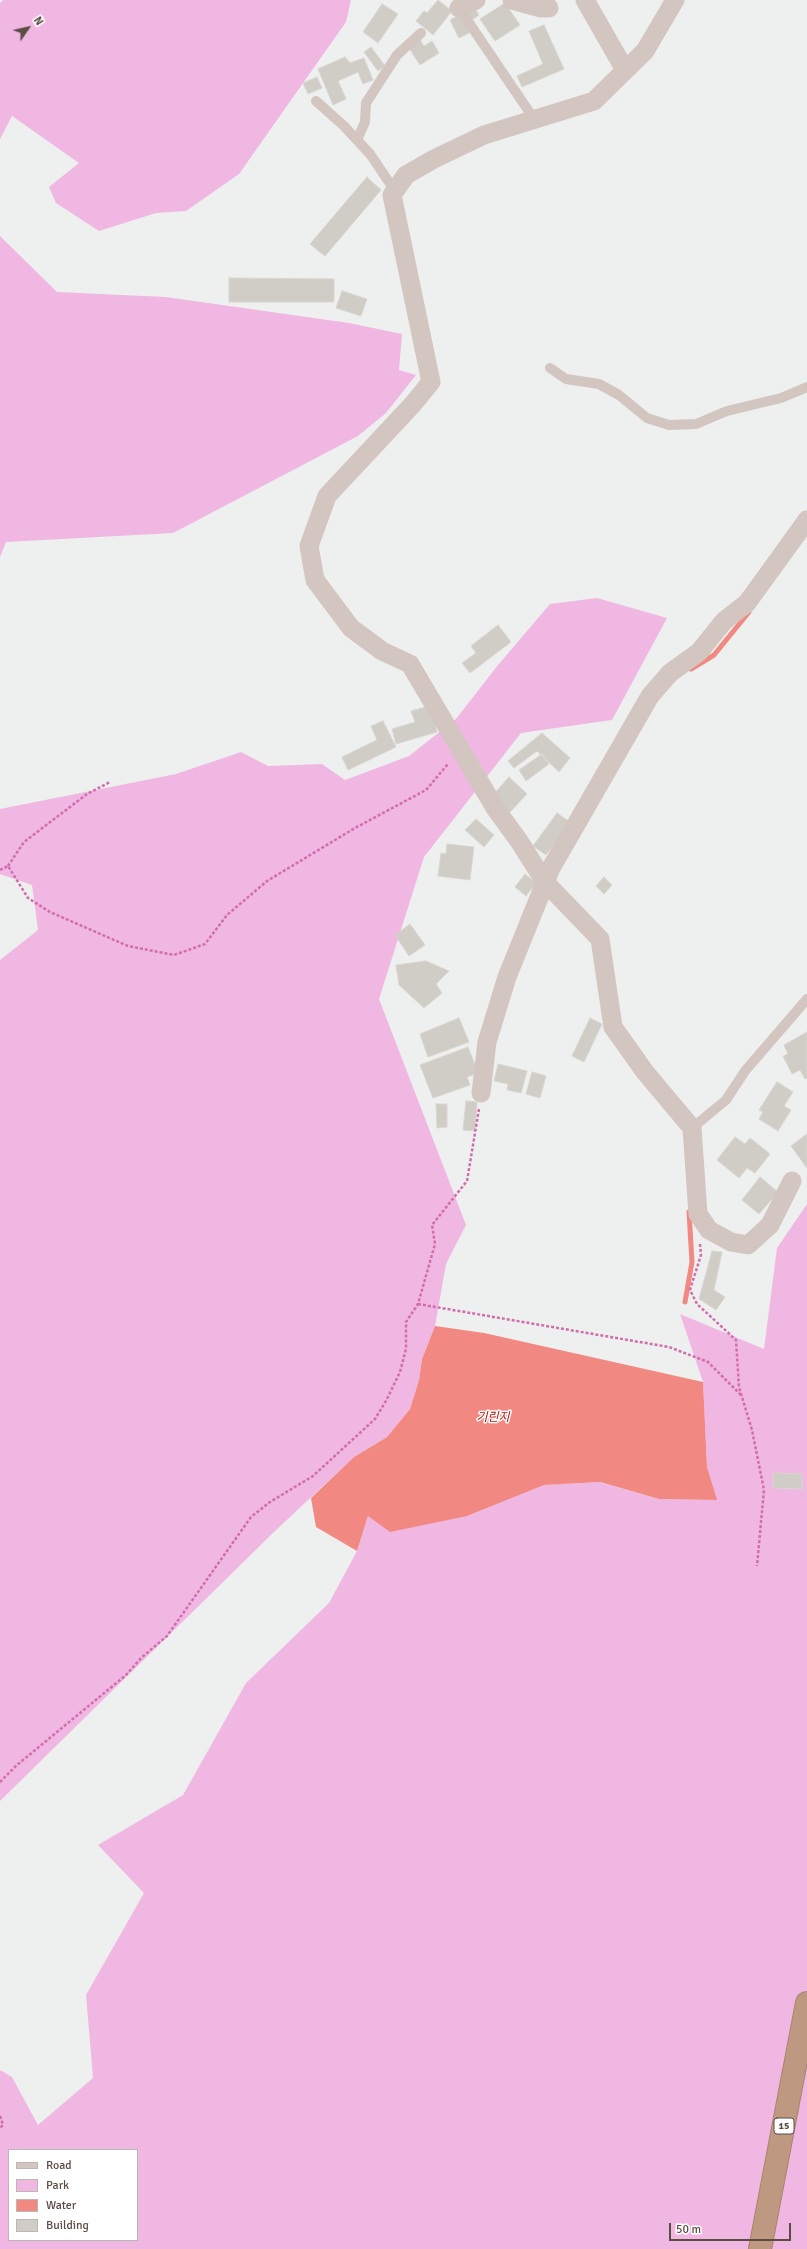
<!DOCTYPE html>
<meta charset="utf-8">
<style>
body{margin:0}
#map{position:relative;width:807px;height:2249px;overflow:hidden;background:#edf0ef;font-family:Signika,sans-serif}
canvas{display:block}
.legend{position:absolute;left:8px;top:2149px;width:130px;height:92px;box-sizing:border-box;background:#fff;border:1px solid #bdb7b4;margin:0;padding:5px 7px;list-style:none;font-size:12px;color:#5b4c44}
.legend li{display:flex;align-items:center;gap:8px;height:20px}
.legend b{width:20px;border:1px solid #bdb7b4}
.north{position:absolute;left:8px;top:8px;width:40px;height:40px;-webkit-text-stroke:3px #fff;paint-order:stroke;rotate:56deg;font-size:11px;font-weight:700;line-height:16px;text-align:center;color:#5b4c44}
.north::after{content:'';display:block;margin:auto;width:14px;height:18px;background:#5b4c44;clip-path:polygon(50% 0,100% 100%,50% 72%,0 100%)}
.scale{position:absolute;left:669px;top:2223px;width:122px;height:18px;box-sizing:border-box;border:2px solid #5b4c44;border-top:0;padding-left:5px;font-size:12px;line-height:14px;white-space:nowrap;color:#5b4c44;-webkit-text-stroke:3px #fff;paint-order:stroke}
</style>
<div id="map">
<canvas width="807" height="2249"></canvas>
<ul class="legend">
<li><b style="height:5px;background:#d3c5bf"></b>Road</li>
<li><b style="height:11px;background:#f1b7e3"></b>Park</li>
<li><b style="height:11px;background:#f18881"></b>Water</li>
<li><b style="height:11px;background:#d0ccc6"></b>Building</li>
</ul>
<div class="north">N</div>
<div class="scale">50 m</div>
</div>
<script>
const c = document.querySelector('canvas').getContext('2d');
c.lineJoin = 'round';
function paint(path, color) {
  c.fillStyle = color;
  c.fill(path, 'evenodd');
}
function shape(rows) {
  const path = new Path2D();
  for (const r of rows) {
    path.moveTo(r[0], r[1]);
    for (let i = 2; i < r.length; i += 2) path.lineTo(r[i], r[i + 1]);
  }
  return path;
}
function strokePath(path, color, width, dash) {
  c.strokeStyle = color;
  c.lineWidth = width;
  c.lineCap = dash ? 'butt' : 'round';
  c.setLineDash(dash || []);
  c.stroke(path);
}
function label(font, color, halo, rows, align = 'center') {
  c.font = font + ' Signika,"Noto Sans KR",sans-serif';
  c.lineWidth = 3;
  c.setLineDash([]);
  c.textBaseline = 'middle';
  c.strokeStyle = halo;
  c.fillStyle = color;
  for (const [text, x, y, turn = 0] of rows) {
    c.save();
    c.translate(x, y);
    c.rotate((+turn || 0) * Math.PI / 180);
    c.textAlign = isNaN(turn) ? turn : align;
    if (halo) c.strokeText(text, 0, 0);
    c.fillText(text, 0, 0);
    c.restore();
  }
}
paint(shape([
 [3,0,351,0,346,22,239,174,186,211,156,213,99,231,56,203,49,187,79,163,12,116,0,139,0,3],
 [0,236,57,292,166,297,349,323,402,334,399,370,416,375,386,413,358,436,173,533,6,542,0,557],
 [597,598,667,618,612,720,521,733,424,857,379,999,466,1225,446,1264,435,1326,422,1359,419,1380,410,1409,387,1437,354,1457,274,1532,0,1801,0,960,38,930,32,885,0,874,0,809,176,774,241,752,268,766,322,764,345,780,409,756,456,719,498,665,550,604],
 [807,1204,807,2249,0,2249,0,2070,12,2077,38,2125,93,2078,86,1995,144,1893,98,1845,183,1795,246,1683,329,1603,357,1551,368,1516,467,1516,543,1485,599,1482,659,1499,716,1500,707,1467,703,1382,680,1314,764,1349,777,1248],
 [9,2150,137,2150,137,2240,9,2240]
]), '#f1b7e3');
paint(shape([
 [435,1326,484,1333,703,1382,707,1467,717,1500,659,1499,600,1482,544,1485,467,1516,390,1532,368,1516,357,1551,316,1527,311,1498,354,1457,387,1437,410,1409,419,1380,422,1359]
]), '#f18881');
strokePath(shape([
 [691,669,714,655,749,612],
 [685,1302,692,1262,689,1212]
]), '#f18881', 5);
const building = shape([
 [438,0,452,11,433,35,416,21,424,11,427,13,438,0],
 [505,3,520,25,495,41,480,19,505,3],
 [382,4,398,14,378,43,363,32,382,4],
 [473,5,479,15,472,20,465,10,473,5],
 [461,14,471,32,459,38,450,20,461,14],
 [544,25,564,69,522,87,517,76,543,64,529,31,544,25],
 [420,40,424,46,432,41,439,53,420,65,409,48,420,40],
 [371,47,385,66,378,71,364,52,371,47],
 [345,57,350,63,364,58,373,80,363,84,358,72,338,81,346,99,333,105,318,69,345,57],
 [317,77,322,88,308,94,303,83,317,77],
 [367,177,381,190,325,256,310,244,367,177],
 [229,278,334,279,334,302,229,302,229,278],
 [342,291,367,299,361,316,336,308,342,291],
 [498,625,511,642,470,673,462,663,476,653,471,646,498,625],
 [430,706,437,732,396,744,392,729,415,722,411,711,430,706],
 [383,721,396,747,348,770,342,757,377,740,371,726,383,721],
 [542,733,570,758,559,772,537,751,514,768,508,761,542,733],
 [542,754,549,764,526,781,519,770,542,754],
 [509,777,527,794,510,812,493,795,509,777],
 [557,813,570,822,546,855,533,846,557,813],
 [476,819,494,835,484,847,465,830,476,819],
 [447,844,474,847,470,880,438,876,441,853,446,854,447,844],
 [525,874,536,883,526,896,515,887,525,874],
 [604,877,612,885,604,894,596,886,604,877],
 [410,924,425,945,409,956,395,935,410,924],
 [426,961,449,971,436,984,442,993,424,1008,399,985,396,965,426,961],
 [459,1018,469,1042,428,1057,420,1034,459,1018],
 [590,1018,602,1024,584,1062,572,1056,590,1018],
 [807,1032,807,1078,805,1079,800,1070,792,1074,783,1056,788,1054,784,1045,807,1032],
 [468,1047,478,1073,467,1077,470,1085,433,1098,420,1065,468,1047],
 [498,1064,527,1071,521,1093,507,1090,508,1084,494,1081,498,1064],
 [532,1072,546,1076,540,1098,526,1094,532,1072],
 [777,1082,793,1092,784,1106,791,1110,778,1131,759,1119,763,1112,759,1110,777,1082],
 [466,1101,477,1102,475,1131,463,1130,466,1101],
 [436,1104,447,1104,447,1127,437,1128,436,1104],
 [807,1134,807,1168,791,1146,807,1134],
 [735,1137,745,1144,750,1138,770,1154,755,1173,747,1168,739,1178,717,1160,735,1137],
 [760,1177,778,1192,759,1214,742,1200,760,1177],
 [712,1251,722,1252,714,1290,725,1297,716,1310,699,1299,712,1251],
 [773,1473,802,1474,802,1489,773,1488,773,1473]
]);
paint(building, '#d0ccc6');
strokePath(building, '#d9d5d0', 1);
const highway = shape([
 [760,2249,807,2003]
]);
strokePath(highway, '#ab846c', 24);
strokePath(shape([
 [8,866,24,842,87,794,110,782],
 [0,870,8,866,28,898,50,912,128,946,174,955,205,944,227,915,267,881,355,828,426,790,448,764],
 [700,1244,701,1255,690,1290,697,1304,736,1340,739,1387,752,1430,764,1490,757,1566],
 [418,1304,669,1347,708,1362,741,1395],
 [0,1782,17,1765,126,1675,141,1658,167,1636,251,1517,270,1502,313,1476,375,1419,386,1401,400,1372,406,1349,406,1322,418,1304,435,1244,432,1225,467,1181,479,1109],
 [0,2116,3,2125,0,2128]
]), '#d16dad', 2.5, [3, 2]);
strokePath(shape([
 [457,5,534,119],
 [316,101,344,126,370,154,395,191],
 [357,140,365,122,366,103,397,55,421,33],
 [550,368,566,379,599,384,619,395,647,418,669,425,696,424,727,411,781,398,807,387],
 [692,1128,726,1100,745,1071,807,999]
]), '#d3c5bf', 10);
strokePath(shape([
 [512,0,541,8,549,8],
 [585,0,625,70],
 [675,0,645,51,594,101,484,135,434,159,406,175,392,195,431,382,413,404,327,496,309,546,315,580,351,628,382,651,410,664,495,808,519,841,545,882,600,939,613,1027,645,1072,692,1128,698,1214,709,1230,731,1242,748,1245,770,1225,792,1181],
 [459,8,476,0],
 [481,1093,487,1042,507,977,551,868,650,696,670,673,699,652,724,621,747,603,807,520]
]), '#d3c5bf', 19);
strokePath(highway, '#bf9881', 22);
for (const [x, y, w] of [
 [784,2126,20]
]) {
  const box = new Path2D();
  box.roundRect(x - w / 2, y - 8, w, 16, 3);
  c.fillStyle = '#fff';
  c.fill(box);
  strokePath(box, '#5b4c44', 1);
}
label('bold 10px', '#5b4c44', null, [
 ["15",784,2126]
]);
label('italic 12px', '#af0e04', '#fff', [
 ["기린지",493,1418]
]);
</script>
